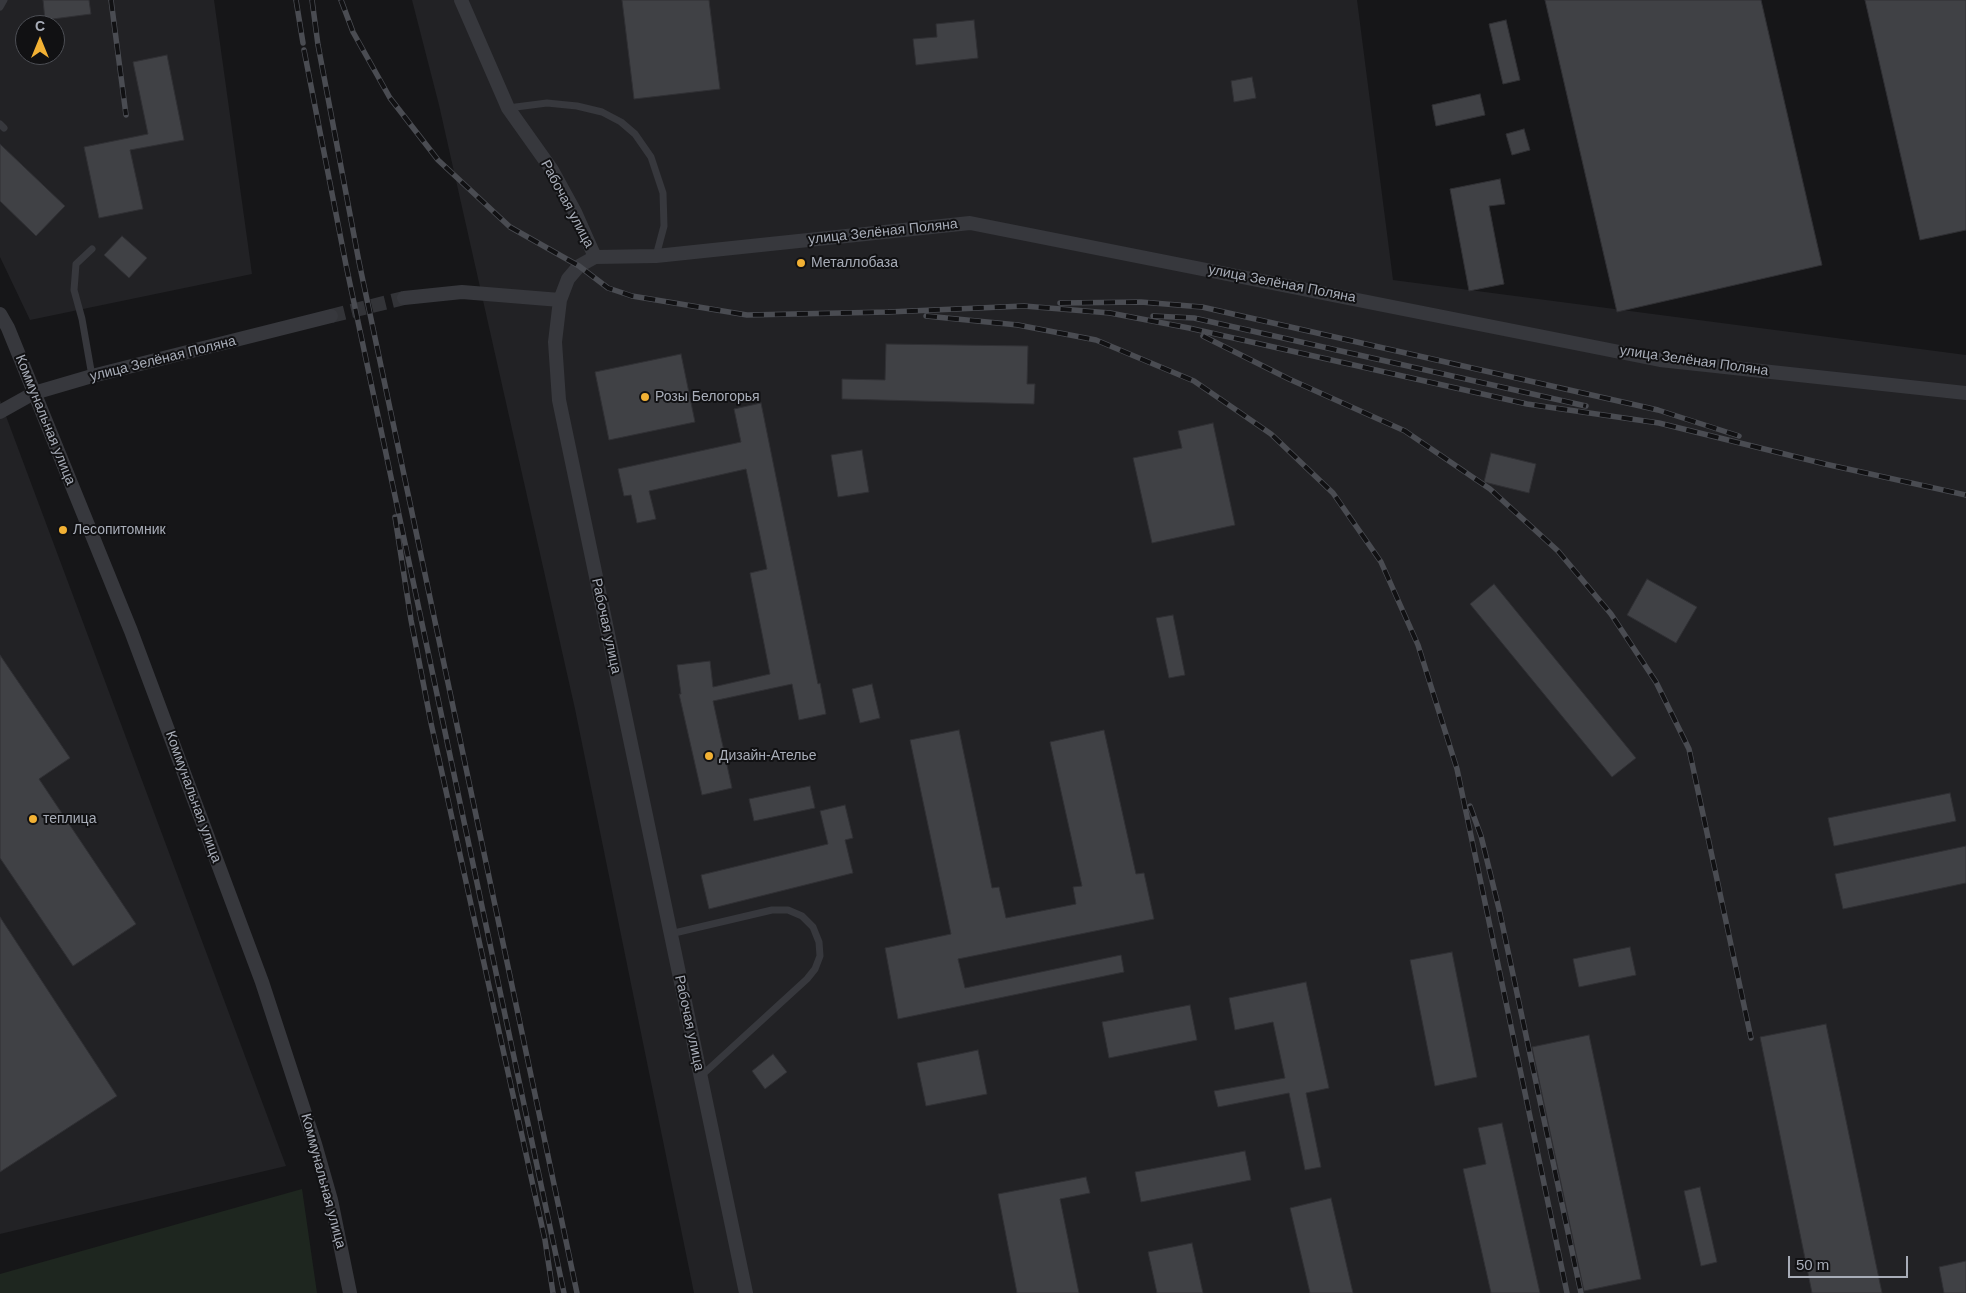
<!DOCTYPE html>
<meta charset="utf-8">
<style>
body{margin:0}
#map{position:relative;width:1966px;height:1293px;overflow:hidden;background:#161618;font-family:Helvetica,sans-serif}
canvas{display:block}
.north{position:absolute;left:15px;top:15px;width:50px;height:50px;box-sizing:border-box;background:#111113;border:1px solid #4d4f55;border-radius:50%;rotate:0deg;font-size:14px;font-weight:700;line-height:20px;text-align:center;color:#a8adb8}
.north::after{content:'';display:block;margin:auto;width:18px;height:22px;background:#f2b134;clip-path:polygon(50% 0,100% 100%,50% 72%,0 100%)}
.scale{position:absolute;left:1788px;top:1256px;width:120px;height:22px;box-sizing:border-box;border:2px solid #a8adb8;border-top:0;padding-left:6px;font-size:15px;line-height:18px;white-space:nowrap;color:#a8adb8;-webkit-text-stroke:4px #111113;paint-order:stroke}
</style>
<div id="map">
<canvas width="1966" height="1293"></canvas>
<div class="north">С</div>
<div class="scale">50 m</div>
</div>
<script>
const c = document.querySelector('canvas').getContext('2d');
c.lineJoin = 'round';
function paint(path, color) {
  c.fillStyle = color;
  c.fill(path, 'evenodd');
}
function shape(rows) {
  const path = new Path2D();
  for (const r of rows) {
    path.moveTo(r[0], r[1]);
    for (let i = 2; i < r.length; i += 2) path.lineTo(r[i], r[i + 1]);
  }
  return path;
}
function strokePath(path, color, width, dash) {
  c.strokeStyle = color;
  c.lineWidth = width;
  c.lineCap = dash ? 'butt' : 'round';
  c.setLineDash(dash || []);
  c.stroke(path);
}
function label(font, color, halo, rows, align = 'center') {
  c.font = font + ' Helvetica,sans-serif';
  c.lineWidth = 4;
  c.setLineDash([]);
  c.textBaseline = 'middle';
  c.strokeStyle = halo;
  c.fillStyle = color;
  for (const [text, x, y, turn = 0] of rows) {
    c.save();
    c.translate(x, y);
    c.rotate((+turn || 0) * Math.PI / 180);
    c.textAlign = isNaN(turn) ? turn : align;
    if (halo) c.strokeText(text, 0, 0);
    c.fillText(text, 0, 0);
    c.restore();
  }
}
paint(shape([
 [0,0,214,0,252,274,30,320,0,257],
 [25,25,55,25,55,55,25,55],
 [412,0,1357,0,1393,280,1966,355,1966,1293,694,1293,575,709,439,105],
 [0,400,286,1166,0,1234]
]), '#222225');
paint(shape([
 [302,1189,317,1293,0,1293,0,1274]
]), '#1e261f');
const building = shape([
 [43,0,89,0,91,14,45,20,43,0],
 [622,0,709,0,720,89,634,99,622,0],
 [1545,0,1761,0,1822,265,1617,312,1545,0],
 [1865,0,1966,0,1966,230,1920,240,1865,0],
 [974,20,978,58,916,65,913,39,937,37,936,24,974,20],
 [1506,20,1520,80,1503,84,1489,24,1506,20],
 [167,55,184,140,130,150,143,209,99,218,84,147,148,134,133,62,167,55],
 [1252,77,1256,98,1234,102,1231,81,1252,77],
 [1480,94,1485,115,1436,126,1432,105,1480,94],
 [1524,129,1530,150,1512,155,1506,134,1524,129],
 [0,144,65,206,36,236,0,201,0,144],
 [1500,179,1505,204,1489,206,1504,284,1469,291,1450,189,1500,179],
 [122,236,147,258,129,278,104,255,122,236],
 [886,344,1028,346,1027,384,1035,384,1034,404,842,399,842,379,885,380,886,344],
 [681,354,695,422,609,440,595,372,681,354],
 [761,403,818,684,820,683,826,714,799,720,792,684,713,701,732,788,702,795,679,694,681,694,677,665,710,661,713,687,770,674,750,573,767,569,746,469,649,491,656,519,637,523,631,495,624,496,618,469,741,442,734,409,761,403],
 [1213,423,1235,525,1152,543,1133,458,1182,448,1178,431,1213,423],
 [862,450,869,492,838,497,831,455,862,450],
 [1491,453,1536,464,1529,493,1484,482,1491,453],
 [1647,579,1697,607,1676,643,1627,615,1647,579],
 [1494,584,1636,758,1612,777,1470,604,1494,584],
 [1173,615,1185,675,1169,678,1156,618,1173,615],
 [0,655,70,758,39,779,136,924,73,966,0,858,0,655],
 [872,684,880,718,860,723,852,689,872,684],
 [959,730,992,888,999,887,1006,918,1076,904,1073,887,1082,886,1050,742,1104,730,1136,874,1144,873,1154,919,958,959,965,988,1121,955,1124,972,898,1019,885,948,951,934,910,740,959,730],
 [810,786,815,808,754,821,749,799,810,786],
 [1950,793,1956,821,1834,846,1828,818,1950,793],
 [845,805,853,838,845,840,853,873,709,909,701,875,828,844,820,811,845,805],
 [1966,846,1966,883,1843,909,1835,874,1966,846],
 [0,917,117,1096,0,1172,0,917],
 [1630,947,1636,975,1579,987,1573,959,1630,947],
 [1452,952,1477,1077,1435,1086,1410,960,1452,952],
 [1306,982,1329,1088,1306,1093,1321,1167,1305,1170,1289,1093,1218,1107,1214,1091,1285,1078,1273,1022,1235,1030,1229,998,1306,982],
 [1190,1005,1197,1040,1109,1058,1102,1022,1190,1005],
 [1826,1024,1882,1293,1812,1293,1760,1037,1826,1024],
 [1589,1035,1641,1279,1584,1291,1532,1047,1589,1035],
 [978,1050,987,1094,926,1106,917,1063,978,1050],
 [773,1054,787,1072,765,1089,752,1071,773,1054],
 [1502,1123,1540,1293,1491,1293,1463,1169,1486,1164,1478,1128,1502,1123],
 [1245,1151,1251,1180,1141,1202,1135,1172,1245,1151],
 [1086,1177,1090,1193,1060,1199,1079,1293,1017,1293,998,1194,1086,1177],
 [1700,1187,1717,1262,1701,1266,1684,1191,1700,1187],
 [1331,1198,1353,1293,1310,1293,1290,1208,1331,1198],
 [1192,1243,1203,1293,1157,1293,1148,1252,1192,1243],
 [1966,1261,1966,1293,1944,1293,1939,1267,1966,1261]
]);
paint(building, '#404145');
strokePath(building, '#303034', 1);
strokePath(shape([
 [331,316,404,298]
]), '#333438', 14, [14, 7]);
strokePath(shape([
 [0,7,4,0],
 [508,108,547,103,577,106,602,112,621,122,635,134,651,157,663,193,664,226,656,256],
 [0,124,4,128],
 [92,249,76,264,74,290,82,319,92,376],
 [670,934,772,910,788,910,802,916,813,927,819,942,820,956,815,969,807,979,701,1076]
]), '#37383d', 7);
strokePath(shape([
 [461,0,508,108,552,170,575,212,595,257,579,266,568,279,560,300,555,342,559,400,746,1293],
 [595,257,656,256,970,223,1660,360,1966,393],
 [404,298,462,292,560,300],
 [0,314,8,328,131,631,262,982,315,1144,331,1200,350,1293],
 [0,412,34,393,92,376,331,316]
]), '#37383d', 14);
const rail = shape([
 [111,0,126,115],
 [296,0,303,43],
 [312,0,318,45,359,262,577,1293],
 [341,0,353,32,390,98,438,160,510,227,579,266,608,288,632,296,747,315,888,312,1024,306,1110,313,1189,328,1527,404,1659,423,1825,464,1966,495],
 [304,50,346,265,564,1293],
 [1060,303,1141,302,1202,307,1658,410,1739,436],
 [926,316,1018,325,1096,340,1194,381,1271,434,1333,493,1381,562,1418,645,1457,769,1567,1293],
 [1153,316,1194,318,1586,406],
 [1203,336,1289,379,1405,431,1490,489,1558,551,1611,614,1656,682,1689,749,1751,1038],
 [395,517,411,620,431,723,545,1240,553,1293],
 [1470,806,1481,836,1499,909,1581,1293]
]);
strokePath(rail, '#4a4c52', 5.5);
strokePath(rail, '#111113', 4, [11]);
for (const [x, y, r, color] of [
 [801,263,5,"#f2b134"],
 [645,397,5,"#f2b134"],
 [63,530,5,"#f2b134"],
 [709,756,5,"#f2b134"],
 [33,819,5,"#f2b134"]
]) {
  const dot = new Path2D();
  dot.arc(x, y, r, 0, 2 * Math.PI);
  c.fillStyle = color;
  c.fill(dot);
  strokePath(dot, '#111113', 2);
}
label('14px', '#a8adb8', '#111113', [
 ["Рабочая улица",567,204,62],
 ["улица Зелёная Поляна",883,232,-6],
 ["улица Зелёная Поляна",1282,284,11],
 ["улица Зелёная Поляна",163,359,-14],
 ["улица Зелёная Поляна",1694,361,8],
 ["Коммунальная улица",45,420,68],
 ["Рабочая улица",606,626,78],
 ["Коммунальная улица",193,797,70],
 ["Рабочая улица",689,1023,78],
 ["Коммунальная улица",323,1181,75]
]);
label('14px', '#a8adb8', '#111113', [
 ["Металлобаза",811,263],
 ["Розы Белогорья",655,397],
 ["Лесопитомник",73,530],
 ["Дизайн-Ателье",719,756],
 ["теплица",43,819]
], 'left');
</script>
